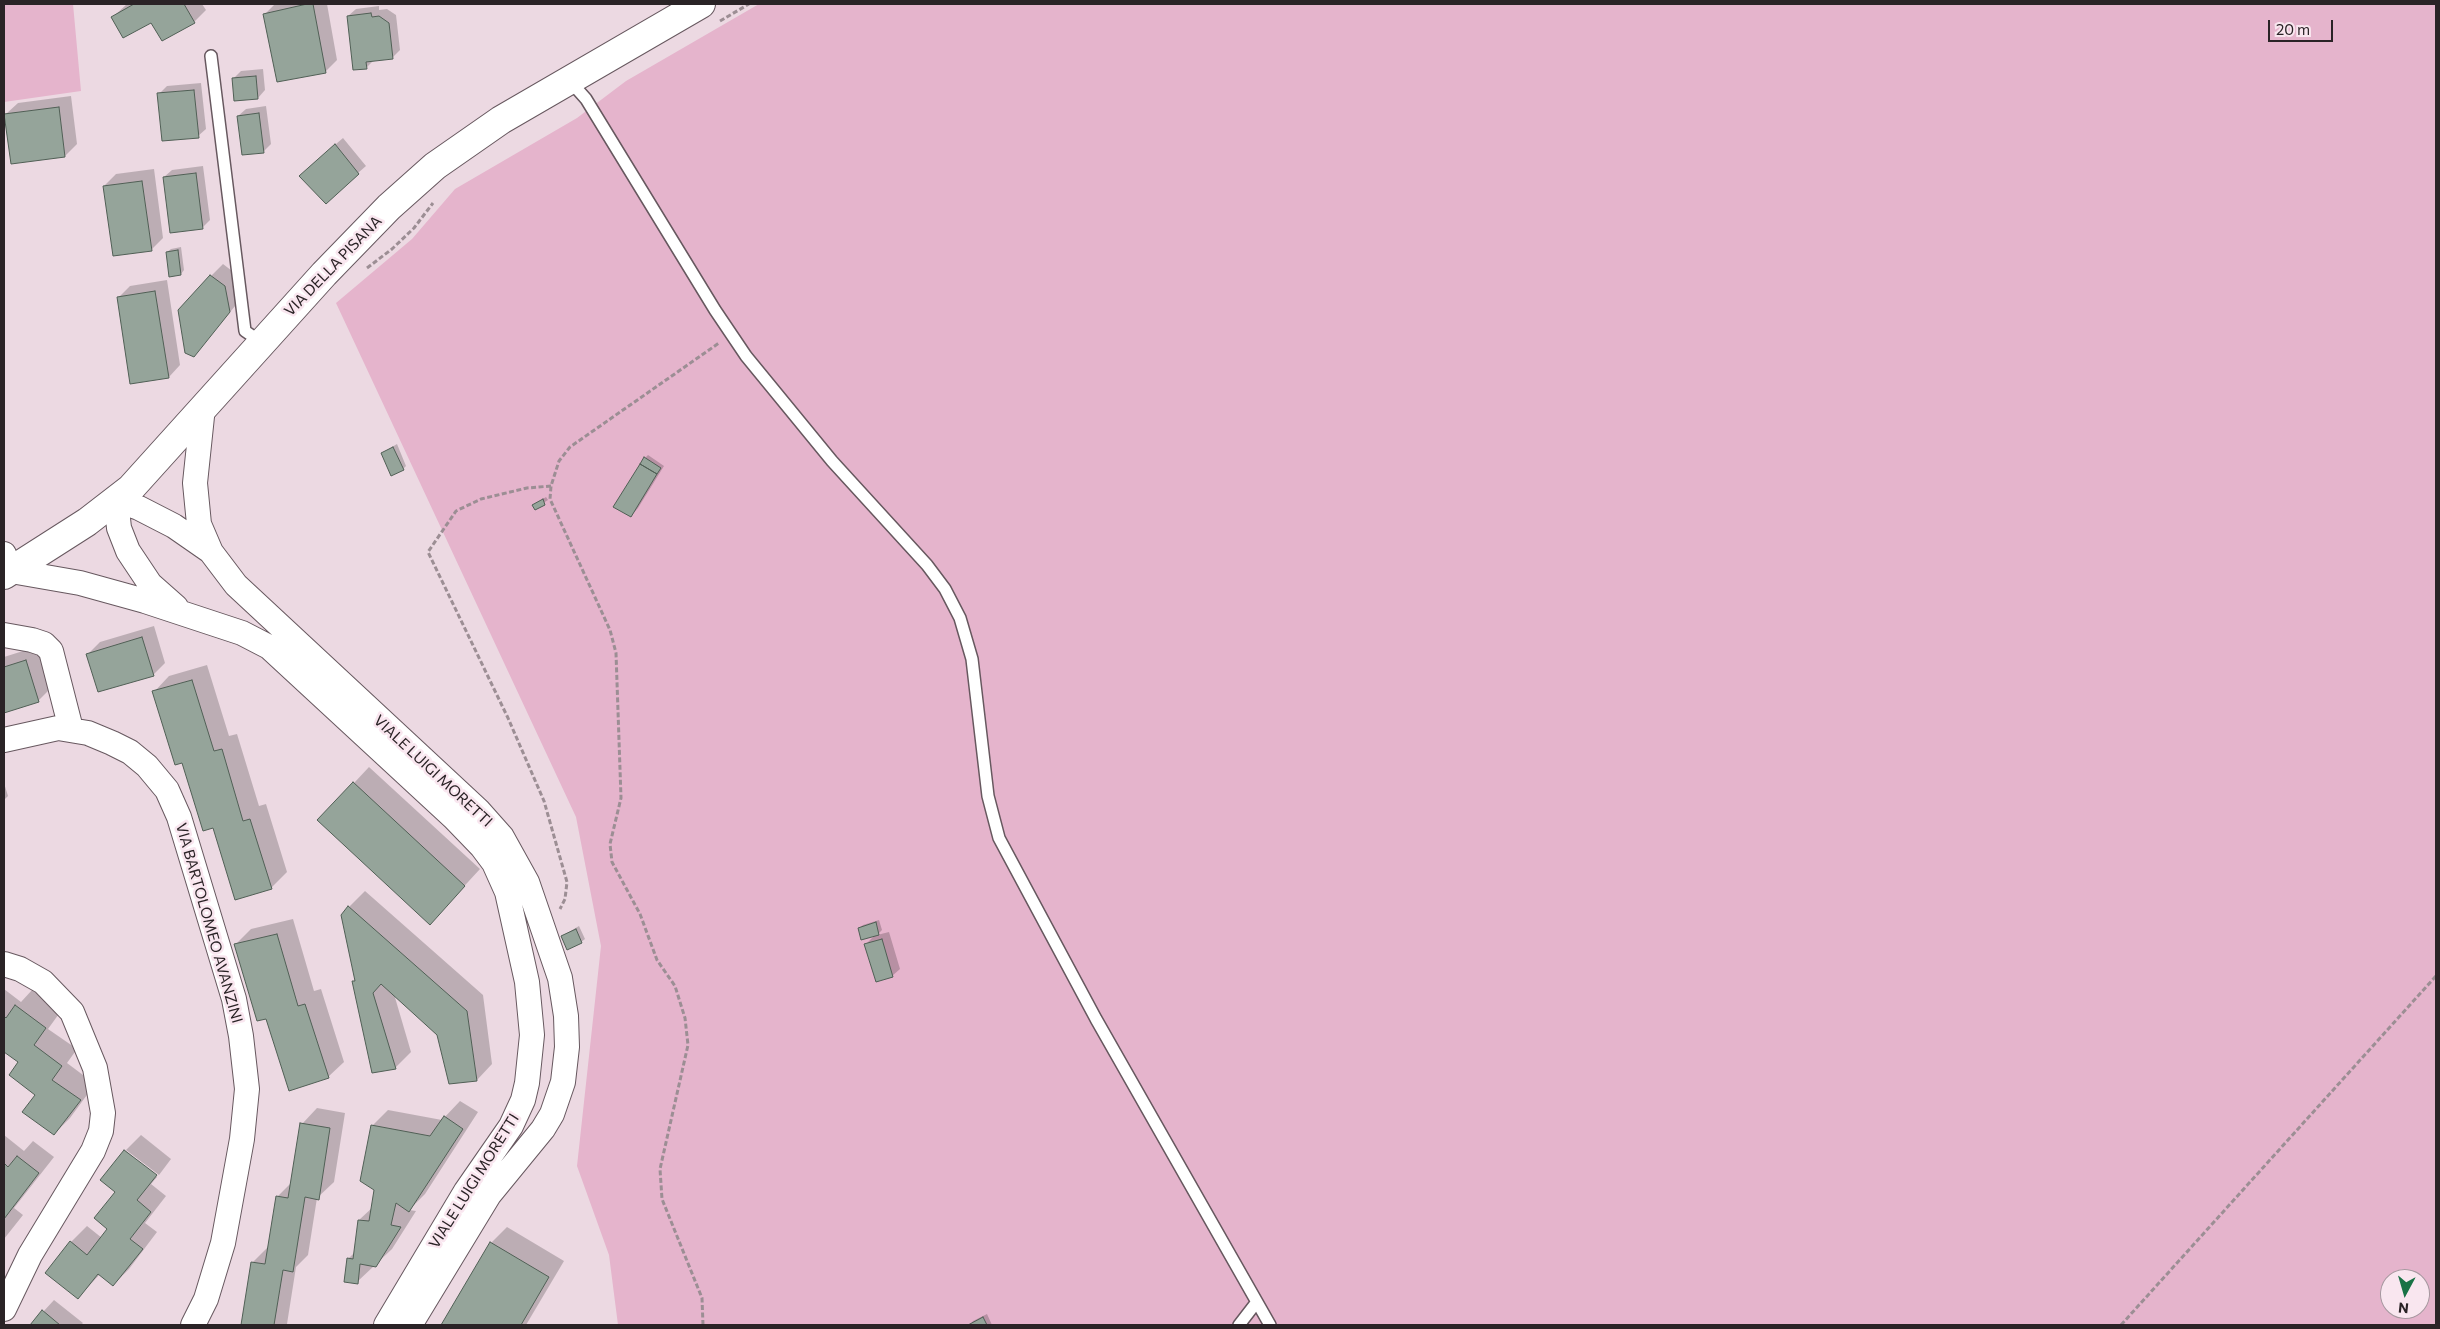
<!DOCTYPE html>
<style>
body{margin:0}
#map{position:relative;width:2440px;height:1329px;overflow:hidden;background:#ecd9e2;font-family:Commissioner,sans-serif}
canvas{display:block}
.frame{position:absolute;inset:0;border:5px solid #2a2326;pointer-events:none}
.north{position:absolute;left:2380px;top:1269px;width:50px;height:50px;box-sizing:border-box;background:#f9e6ef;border:1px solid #a6989f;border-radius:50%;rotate:186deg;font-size:14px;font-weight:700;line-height:20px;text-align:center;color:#2a2326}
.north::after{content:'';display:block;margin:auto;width:18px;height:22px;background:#197245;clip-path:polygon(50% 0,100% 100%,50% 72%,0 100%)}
.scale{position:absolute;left:2268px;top:20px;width:65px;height:22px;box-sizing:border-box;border:2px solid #2a2326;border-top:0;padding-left:6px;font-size:15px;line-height:18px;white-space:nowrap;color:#2a2326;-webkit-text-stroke:4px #f9e6ef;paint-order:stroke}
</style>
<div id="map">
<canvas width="2440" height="1329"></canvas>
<div class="frame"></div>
<div class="north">N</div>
<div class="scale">20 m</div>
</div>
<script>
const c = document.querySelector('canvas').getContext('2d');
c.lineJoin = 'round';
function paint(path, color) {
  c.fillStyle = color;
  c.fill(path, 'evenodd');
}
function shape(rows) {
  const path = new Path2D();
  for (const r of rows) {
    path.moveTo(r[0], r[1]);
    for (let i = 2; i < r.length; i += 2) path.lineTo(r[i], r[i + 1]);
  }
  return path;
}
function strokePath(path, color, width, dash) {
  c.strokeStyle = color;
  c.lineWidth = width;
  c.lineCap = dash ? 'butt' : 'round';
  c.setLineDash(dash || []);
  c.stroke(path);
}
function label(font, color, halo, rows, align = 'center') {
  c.font = font + ' Commissioner,sans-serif';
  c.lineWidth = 5;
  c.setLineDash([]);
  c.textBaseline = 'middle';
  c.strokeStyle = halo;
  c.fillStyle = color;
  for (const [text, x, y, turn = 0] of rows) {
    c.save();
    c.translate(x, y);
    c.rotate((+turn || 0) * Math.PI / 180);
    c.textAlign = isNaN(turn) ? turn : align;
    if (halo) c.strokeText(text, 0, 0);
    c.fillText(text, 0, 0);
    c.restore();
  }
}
paint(shape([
 [4,4,73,4,81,91,4,102],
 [759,4,2436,4,2436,1325,618,1325,609,1255,577,1166,601,946,576,817,336,303,412,239,455,189,577,118,626,81],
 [2390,1279,2420,1279,2420,1309,2390,1309]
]), '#e5b4cc');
paint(shape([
 [127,4,202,4,206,10,194,22,113,17],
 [275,4,327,4,337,60,325,72,265,14],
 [379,6,379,10,387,9,396,15,400,50,392,58,374,60,366,68,348,16,356,9],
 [263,69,265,90,258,98,233,79,241,71],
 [201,83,206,129,198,136,159,94,167,86],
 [71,96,77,144,65,156,6,114,18,103],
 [266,106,271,144,263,152,238,116,246,109],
 [343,138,366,166,358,173,308,168],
 [203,166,210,220,202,228,164,177,172,170],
 [154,169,163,238,152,249,104,186,116,174],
 [181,247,184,270,181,274,167,252,171,249],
 [223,264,236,274,241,299,194,355,211,276],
 [167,280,180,365,169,377,118,298,130,286],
 [397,444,406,466,403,469,382,453],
 [648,455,664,466,638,508,631,516,645,458],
 [546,497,548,500,535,508,534,505],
 [154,626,165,663,153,675,88,654,100,642],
 [42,645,54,685,38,701,4,711,4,657],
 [207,665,229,736,237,734,259,806,266,804,287,872,271,888,213,827,154,692,169,676],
 [369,767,480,869,445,907,354,783],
 [4,783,8,796,4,800],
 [365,891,483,995,492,1064,477,1080,438,1034,394,994,411,1052,395,1068,353,982,356,979,349,907],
 [293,919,314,991,321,989,344,1062,328,1077,235,945,251,929],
 [879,920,882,930,877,935,889,932,900,969,892,976,866,944,875,935,859,928,863,925],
 [579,926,585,939,581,942,562,936],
 [4,989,21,1002,32,990,61,1011,48,1029,77,1049,67,1063,95,1084,70,1118,54,1134,20,1062,4,1050],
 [460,1101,478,1112,425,1194,409,1210,416,1211,392,1249,357,1282,348,1259,355,1252,359,1220,373,1207,375,1189,372,1126,388,1110,442,1120],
 [317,1108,345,1113,334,1182,317,1198,308,1255,296,1267,287,1324,242,1325,252,1263,268,1247,277,1197,292,1182,302,1124],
 [4,1135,24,1151,33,1141,54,1157,14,1208,23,1215,4,1239],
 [141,1135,171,1159,159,1175,126,1150],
 [125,1150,157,1177,151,1184,166,1196,145,1223,157,1232,129,1269,113,1285,100,1274,78,1298,71,1242,87,1226,102,1238,109,1228,116,1191,102,1180],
 [507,1227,564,1261,526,1325,442,1325,491,1243],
 [54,1300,83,1323,81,1325,31,1325],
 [987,1314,992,1325,970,1325,973,1321]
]), '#0003');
const building = shape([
 [134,4,184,4,195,23,162,41,151,23,123,38,111,17,134,4],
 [307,4,313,4,326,73,277,82,263,14,307,4],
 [371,13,372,17,379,16,389,23,393,59,366,62,367,69,353,70,347,16,371,13],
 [256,76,258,99,234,101,232,78,256,76],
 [194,90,199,138,162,141,157,93,194,90],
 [59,107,65,157,11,164,4,114,59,107],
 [259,113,264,153,242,155,237,116,259,113],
 [335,144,359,174,326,204,299,176,335,144],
 [196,173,203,229,170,233,163,177,196,173],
 [142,181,152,251,113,256,103,186,142,181],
 [178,250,181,275,169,277,166,252,178,250],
 [210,275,225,286,230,312,194,357,185,353,178,310,210,275],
 [155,291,169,378,130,384,117,297,155,291],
 [393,447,404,470,391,476,381,453,393,447],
 [644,457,661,468,657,474,640,464,644,457],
 [640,464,657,474,631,517,613,507,640,464],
 [543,499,545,505,535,510,532,505,543,499],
 [142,637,154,676,98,692,86,654,142,637],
 [26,660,39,702,4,713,4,667,26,660],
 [192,680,214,751,222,749,243,821,250,819,272,889,235,900,213,828,203,831,182,763,175,765,152,691,192,680],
 [353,782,465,886,430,925,317,820,353,782],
 [348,906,467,1011,477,1081,449,1084,437,1035,381,984,373,993,396,1069,372,1073,352,981,355,981,341,915,348,906],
 [876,922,879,935,861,940,858,928,876,922],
 [576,929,582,943,567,950,561,936,576,929],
 [277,934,298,1006,305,1004,329,1078,289,1091,266,1019,257,1021,234,944,277,934],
 [882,939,893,977,876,982,864,944,882,939],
 [15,1005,46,1028,34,1045,62,1066,52,1080,81,1100,54,1135,22,1112,35,1095,9,1075,18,1062,4,1052,4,1016,6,1018,15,1005],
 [444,1116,463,1129,409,1212,396,1203,391,1225,401,1227,376,1267,360,1264,358,1284,344,1282,347,1258,353,1259,358,1220,369,1221,374,1190,360,1181,371,1125,430,1136,444,1116],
 [300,1123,330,1128,319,1200,305,1197,293,1272,283,1270,274,1325,241,1325,251,1262,265,1264,276,1196,288,1198,300,1123],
 [124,1150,157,1175,137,1200,151,1212,130,1239,143,1249,113,1286,98,1274,78,1299,45,1273,70,1241,87,1255,107,1229,94,1218,115,1192,100,1180,124,1150],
 [17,1156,39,1173,4,1219,4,1163,8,1167,17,1156],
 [490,1242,549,1277,521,1325,441,1325,490,1242],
 [42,1310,60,1325,30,1325,42,1310],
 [983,1317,987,1325,968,1325,983,1317]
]);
paint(building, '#95a49a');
strokePath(building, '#505f55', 1);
const lane = shape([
 [211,56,245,331,261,342],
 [570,81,586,99,715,310,746,356,832,461,927,565,945,589,960,618,972,659,988,796,999,838,1096,1019,1270,1325],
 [1239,1325,1256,1303]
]);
const street = shape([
 [203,407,195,483,199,524,211,552,236,585,478,810,502,837,527,882,560,978,566,1016,567,1047,563,1082,552,1114,543,1129,489,1195,410,1325],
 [4,554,11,571,80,583,145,601,242,633,269,647,454,818,482,847,494,863,507,892,527,982,532,1035,527,1083,523,1100,511,1126,466,1191,386,1325],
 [176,607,150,584,128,551,119,528,116,500,139,508,174,526,210,551],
 [4,635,32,640,44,644,51,651,71,729],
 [4,740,58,728,88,733,112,743,130,752,147,766,167,790,179,817,234,999,241,1036,247,1089,242,1139,223,1243,206,1299,193,1325],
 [4,964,20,969,43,982,72,1012,95,1068,103,1113,101,1131,93,1151,30,1255,4,1309]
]);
const secondary = shape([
 [4,575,87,522,131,488,324,274,389,207,435,166,501,120,701,4]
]);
strokePath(lane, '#67585f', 14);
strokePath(street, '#67585f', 26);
strokePath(secondary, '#67585f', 30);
strokePath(shape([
 [720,21,749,4],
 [367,268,392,249,414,228,433,203],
 [551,486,527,488,481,499,456,511,428,552,508,718,544,801,567,882,565,899,560,909],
 [703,1325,702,1298,662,1199,660,1169,688,1045,685,1018,675,986,657,960,640,914,612,862,610,844,621,798,616,653,610,630,550,499,551,486,559,461,570,447,719,343],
 [2121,1325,2436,976]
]), '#9c8e94', 3, [5, 2.5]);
strokePath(lane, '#fff', 11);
strokePath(street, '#fff', 24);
strokePath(secondary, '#fff', 28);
label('15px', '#2a2326', '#f9e6ef', [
 ["VIA DELLA PISANA",333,266,-46],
 ["VIALE LUIGI MORETTI",433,771,43],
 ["VIA BARTOLOMEO AVANZINI",209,923,74],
 ["VIALE LUIGI MORETTI",474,1181,-58]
]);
</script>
